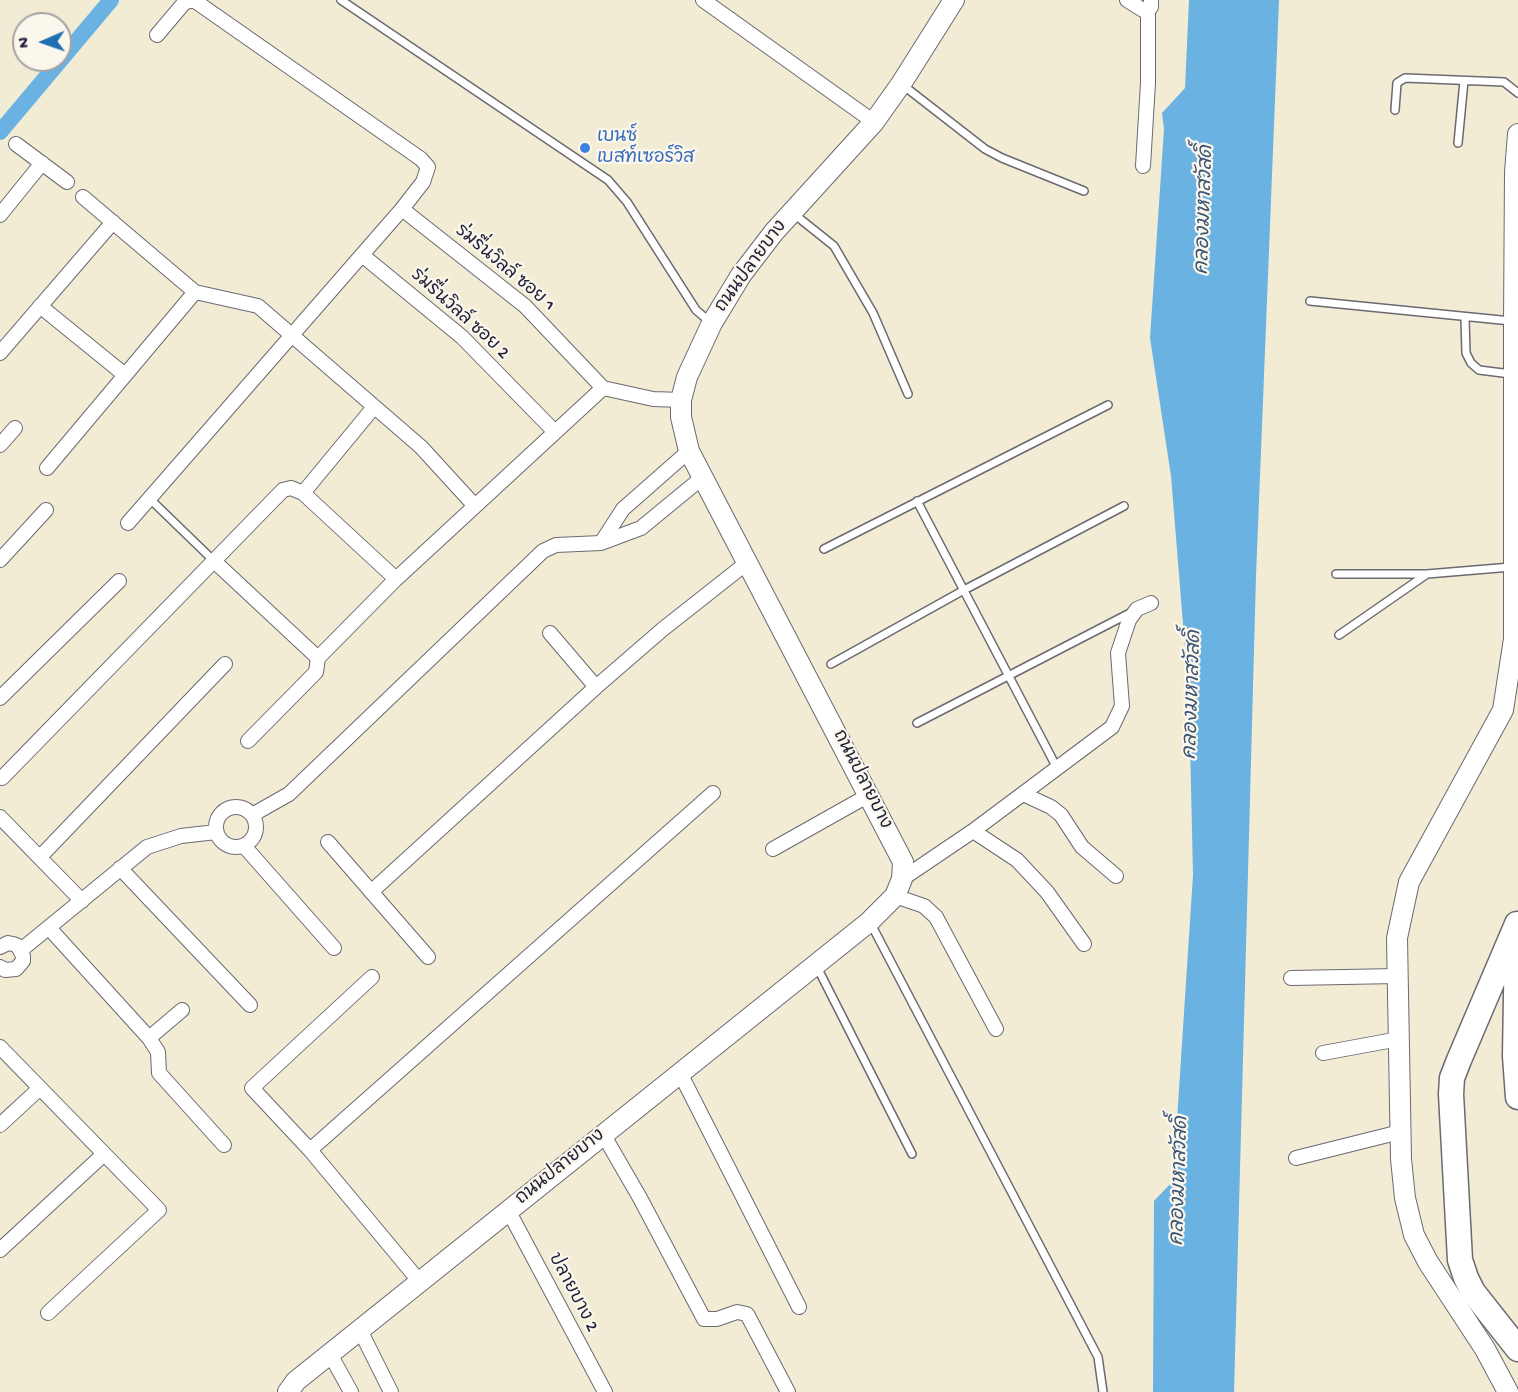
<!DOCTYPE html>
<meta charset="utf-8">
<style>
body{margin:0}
#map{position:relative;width:1518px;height:1392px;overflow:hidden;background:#f3ecd5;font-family:"Gochi Hand",sans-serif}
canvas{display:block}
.north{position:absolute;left:12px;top:12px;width:60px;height:60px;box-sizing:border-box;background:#fbf7ec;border:2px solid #a4a2a5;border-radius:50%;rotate:268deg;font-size:16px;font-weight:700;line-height:24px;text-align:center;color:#22223b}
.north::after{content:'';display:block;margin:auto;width:21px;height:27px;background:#1f6fb2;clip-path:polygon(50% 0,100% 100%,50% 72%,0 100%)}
</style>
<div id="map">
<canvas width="1518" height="1392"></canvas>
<div class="north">N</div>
</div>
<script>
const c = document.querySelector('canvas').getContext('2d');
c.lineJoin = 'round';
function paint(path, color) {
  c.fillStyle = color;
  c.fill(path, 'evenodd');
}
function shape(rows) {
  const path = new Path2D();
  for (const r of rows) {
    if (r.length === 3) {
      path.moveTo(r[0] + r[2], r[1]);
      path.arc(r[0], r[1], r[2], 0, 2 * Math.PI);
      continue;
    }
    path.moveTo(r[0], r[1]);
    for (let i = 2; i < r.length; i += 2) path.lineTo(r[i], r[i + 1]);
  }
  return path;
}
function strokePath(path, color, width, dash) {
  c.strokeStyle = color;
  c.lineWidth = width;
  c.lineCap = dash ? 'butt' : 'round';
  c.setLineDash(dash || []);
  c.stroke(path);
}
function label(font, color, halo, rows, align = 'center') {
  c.font = font + ' "Gochi Hand","Playpen Sans Thai",sans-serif';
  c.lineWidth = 4.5;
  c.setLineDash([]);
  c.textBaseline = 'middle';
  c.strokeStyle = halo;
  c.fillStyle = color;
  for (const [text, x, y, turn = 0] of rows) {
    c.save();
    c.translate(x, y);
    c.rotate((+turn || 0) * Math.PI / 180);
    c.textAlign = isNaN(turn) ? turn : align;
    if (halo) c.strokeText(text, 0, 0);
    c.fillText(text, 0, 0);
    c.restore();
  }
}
paint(shape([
 [1189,0,1279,0,1256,576,1234,1392,1153,1392,1154,1201,1173,1181,1193,875,1189,698,1171,476,1150,338,1164,129,1162,113,1185,88]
]), '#6ab2e2');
strokePath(shape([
 [0,132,111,0]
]), '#6ab2e2', 16);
const lane = shape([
 [341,0,608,180,627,202,696,310,710,322],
 [904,86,985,149,1002,158,1084,191],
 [1395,110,1397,83,1405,78,1504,82,1518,93],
 [1458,143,1464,81],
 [794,214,834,246,873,313,908,394],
 [1310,301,1511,321],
 [1465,318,1466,353,1471,363,1479,370,1511,374],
 [150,499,214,561],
 [917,501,1057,768],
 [824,549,1108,405],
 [1336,574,1427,574,1511,567],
 [1339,635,1427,574],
 [831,664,964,590,1124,506],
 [917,723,1130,613],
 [871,924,1098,1357,1103,1392],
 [817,967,912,1154]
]);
const street = shape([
 [703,0,874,122],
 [1127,0,1143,10,1148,10],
 [16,144,67,182],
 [1143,166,1148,83,1148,10,1151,7,1151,0],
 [83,197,195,292,258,306,421,447,475,506],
 [402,209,525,306,603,388],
 [0,215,42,163],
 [362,255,462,337,555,432],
 [40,306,125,375],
 [0,353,113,222],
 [603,388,653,399,681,400],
 [0,445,15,428],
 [47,468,195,292],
 [303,493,374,407],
 [128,523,402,209,423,182,428,167,421,159,195,1,189,1,184,3,157,35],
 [601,543,623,509,689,451],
 [0,560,46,510],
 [214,561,318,658],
 [550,633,596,687],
 [0,698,119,581],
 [248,741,316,672,318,658,396,579,603,388],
 [2,778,283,490,291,488,303,493,396,579],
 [1023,794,1051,807,1061,815,1082,847,1116,876],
 [236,827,20],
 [252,815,289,794,543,551,556,545,601,543,641,528,703,477],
 [0,817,82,901],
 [973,831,1017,860,1047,892,1084,944],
 [328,842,428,957],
 [244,846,334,948],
 [773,849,869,795],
 [40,857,225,664],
 [120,868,250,1005],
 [902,879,973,831,1112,727,1122,706,1118,653,1129,620,1137,609,1151,603],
 [371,892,596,687,663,629,748,562],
 [895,896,924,906,936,917,996,1029],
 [50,929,149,1038,158,1052,159,1073,224,1145],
 [0,947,8,943,13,944,18,946,23,956,23,961,16,969,5,970,0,967],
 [21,950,147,847,181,836,216,832],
 [372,977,252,1088,310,1150,420,1282],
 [1291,978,1398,976],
 [149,1038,182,1010],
 [0,1047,159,1210,48,1313],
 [1323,1053,1399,1039],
 [680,1073,799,1307],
 [0,1125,40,1088],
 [603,1134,640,1198,704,1319,717,1319,737,1312,747,1314,788,1392],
 [310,1150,713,793],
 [1296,1158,1400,1132],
 [508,1210,605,1392],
 [0,1250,104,1154],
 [360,1330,391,1392],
 [330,1354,351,1392]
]);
const secondary = shape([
 [288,1392,296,1381,869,922,895,896,902,879,903,862,689,451,681,417,681,400,687,377,712,323,741,275,774,232,874,122,901,84,954,0],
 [1508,1392,1485,1349,1428,1262,1414,1235,1405,1198,1401,1159,1397,938,1409,882,1503,710,1514,639,1514,322,1515,172,1518,134]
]);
const highway = shape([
 [1517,924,1459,1060,1452,1078,1451,1094,1460,1260,1466,1278,1473,1292,1518,1349],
 [1517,938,1515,1056,1518,1097]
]);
strokePath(lane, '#6b6971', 10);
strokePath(street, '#6b6971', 16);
strokePath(secondary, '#6b6971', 22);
strokePath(highway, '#6b6971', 27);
strokePath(lane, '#fff', 7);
strokePath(street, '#fff', 14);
strokePath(secondary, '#fff', 20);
strokePath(highway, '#fff', 24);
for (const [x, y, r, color] of [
 [585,148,6,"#3f7fe0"]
]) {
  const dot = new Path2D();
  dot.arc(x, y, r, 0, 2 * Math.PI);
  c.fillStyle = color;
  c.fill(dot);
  strokePath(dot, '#fbf7ec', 2);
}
label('18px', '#366cbe', '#fbf7ec', [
 ["เบนซ์",597,138],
 ["เบสท์เซอร์วิส",597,159]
], 'left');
label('18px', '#22223b', '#fbf7ec', [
 ["ถนนปลายบาง",752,267,-54],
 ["ร่มรื่นวิลล์ ซอย 1",504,269,40],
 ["ร่มรื่นวิลล์ ซอย 2",459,315,42],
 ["ถนนปลายบาง",861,780,63],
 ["ถนนปลายบาง",561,1168,-39],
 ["ปลายบาง 2",572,1293,62]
]);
label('italic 20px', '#3b5475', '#fbf7ec', [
 ["คลองมหาสวัสดิ์",1206,210,-88],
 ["คลองมหาสวัสดิ์",1194,695,-88],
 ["คลองมหาสวัสดิ์",1181,1181,-88]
]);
</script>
